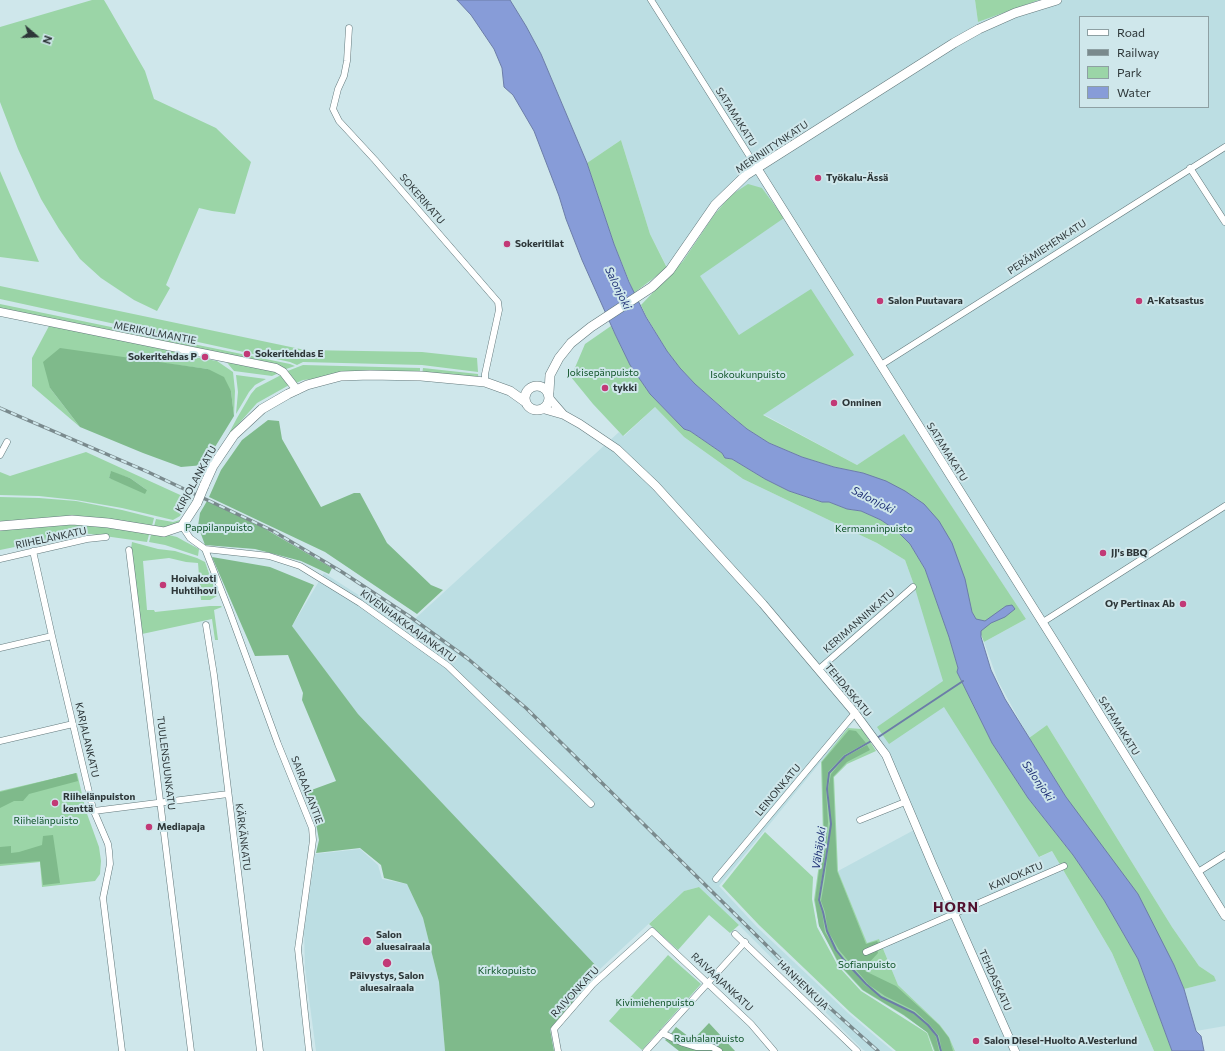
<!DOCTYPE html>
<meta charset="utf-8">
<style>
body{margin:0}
#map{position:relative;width:1225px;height:1051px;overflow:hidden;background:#cfe7eb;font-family:Commissioner,sans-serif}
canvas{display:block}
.legend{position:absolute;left:1079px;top:16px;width:130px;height:92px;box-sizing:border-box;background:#cfe7eb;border:1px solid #8ea0a3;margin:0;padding:5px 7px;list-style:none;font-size:12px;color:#2d3638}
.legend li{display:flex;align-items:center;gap:8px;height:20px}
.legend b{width:20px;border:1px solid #8ea0a3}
.north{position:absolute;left:16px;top:16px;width:40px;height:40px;-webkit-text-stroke:3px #cfe7eb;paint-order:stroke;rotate:109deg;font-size:11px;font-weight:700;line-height:16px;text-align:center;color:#2d3638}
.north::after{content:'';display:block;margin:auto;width:14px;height:18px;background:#2d3638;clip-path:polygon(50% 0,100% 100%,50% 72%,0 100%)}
</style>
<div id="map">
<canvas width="1225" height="1051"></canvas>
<ul class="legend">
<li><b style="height:5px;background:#fff"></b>Road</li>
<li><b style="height:5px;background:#7a8a8d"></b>Railway</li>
<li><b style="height:11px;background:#9bd5a7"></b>Park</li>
<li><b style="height:11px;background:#879cd8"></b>Water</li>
</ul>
<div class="north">N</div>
</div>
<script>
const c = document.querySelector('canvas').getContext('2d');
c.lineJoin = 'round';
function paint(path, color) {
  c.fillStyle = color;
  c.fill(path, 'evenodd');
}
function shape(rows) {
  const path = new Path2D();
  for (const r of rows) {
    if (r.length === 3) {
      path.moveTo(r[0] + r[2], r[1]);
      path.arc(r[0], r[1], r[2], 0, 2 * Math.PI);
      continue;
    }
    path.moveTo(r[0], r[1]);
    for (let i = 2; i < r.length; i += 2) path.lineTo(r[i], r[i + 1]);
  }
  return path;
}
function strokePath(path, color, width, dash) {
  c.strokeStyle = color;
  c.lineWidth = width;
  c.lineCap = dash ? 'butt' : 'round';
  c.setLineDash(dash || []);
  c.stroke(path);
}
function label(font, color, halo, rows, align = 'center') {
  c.font = font + ' Commissioner,sans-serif';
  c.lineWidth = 4;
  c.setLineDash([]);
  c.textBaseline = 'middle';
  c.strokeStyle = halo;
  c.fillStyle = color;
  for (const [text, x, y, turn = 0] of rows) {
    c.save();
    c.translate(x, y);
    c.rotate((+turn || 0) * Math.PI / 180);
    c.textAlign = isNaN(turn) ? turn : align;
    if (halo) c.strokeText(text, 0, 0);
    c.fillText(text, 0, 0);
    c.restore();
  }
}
paint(shape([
 [510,0,975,0,978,22,1039,0,1225,0,1225,1026,1196,1031,1184,989,1215,981,1214,976,1199,966,1172,927,1047,725,1029,738,998,681,984,642,1026,619,904,435,857,465,763,414,739,335,699,275,783,218,762,188,731,195,714,214,683,261,671,275,650,234,621,140,587,163,541,54],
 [1080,17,1208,17,1208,107,1080,107],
 [655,407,684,437,743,479,877,543,905,560,914,585,1040,857,1052,851,1112,953,1154,1051,955,1051,949,1037,940,1025,898,985,879,939,867,944,838,871,914,830,879,750,855,720,719,886,757,927,848,1013,893,1051,865,1051,862,1049,739,925,699,887,684,891,600,969,590,961,358,714,292,626,324,573,407,626,619,432,624,436],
 [360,849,378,865,382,879,407,884,423,918,439,982,445,1051,316,1051,305,968,304,931,315,854]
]), '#bcdee3');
paint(shape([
 [92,0,104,0,107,5,145,71,154,99,216,128,251,162,235,214,212,211,199,208,166,285,170,288,157,311,134,300,101,278,80,259,59,229,41,199,18,149,0,102,0,27],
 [975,0,1039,0,978,22],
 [621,140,650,234,667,268,634,293,614,244,587,163],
 [0,171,39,262,0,257],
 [748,184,762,188,784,218,700,276,739,335,811,289,854,355,763,415,857,465,904,434,1026,619,984,642,972,612,969,601,863,473,834,467,802,457,769,443,747,429,695,384,680,368,667,351,646,316,641,305,683,261,714,215,731,195],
 [0,286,305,350,422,352,477,358,478,372,422,365,303,362,297,365,290,362,0,299],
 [0,304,290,364,295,366,283,370,0,310],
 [49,326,168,349,194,357,217,361,233,372,235,391,234,416,231,391,208,369,145,361,50,388,80,427,32,386,32,358],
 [611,326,630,365,650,394,684,429,690,431,722,453,725,458,732,459,765,479,789,491,822,502,829,502,847,509,861,511,881,520,897,531,910,544,925,569,949,636,958,668,957,672,992,743,1028,798,1073,855,1104,900,1138,959,1172,1051,1154,1051,1112,953,1052,851,1039,857,944,707,889,744,877,727,943,681,914,585,905,560,877,543,743,479,684,437,655,407,623,436,593,404,571,377,585,344],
 [224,359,281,372,272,376,234,371],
 [303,365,420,368,420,375,355,375,303,380,294,384,285,372],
 [423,368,478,374,479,385,422,375],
 [283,374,291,384,257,403,227,437,237,418,251,394,256,388],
 [236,375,266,379,255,385,249,392,236,414,238,392],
 [86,452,189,499,180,516,173,520,122,508,76,500,39,496,0,495,0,472,10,476],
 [111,472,130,478,147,490,109,478],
 [0,497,39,498,76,501,122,510,154,518,151,530,106,521,0,525],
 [156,519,173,522,180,520,177,526,153,530],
 [72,521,150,531,147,542,83,533,0,550,0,527],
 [152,531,177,537,184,541,199,549,198,556,165,545,149,542],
 [132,542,158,549,175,551,197,558,205,562,217,596,210,600,201,600,198,563,186,562,169,558,143,561,147,610,154,610,155,612,210,606,221,606,222,607,214,610,218,640,215,640,212,619,142,634,131,549],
 [1047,725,1172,927,1199,966,1214,976,1216,981,1184,989,1174,965,1066,797,1029,738],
 [848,728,862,729,876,751,847,764,834,777,838,871,867,943,879,939,898,985,940,1025,949,1037,955,1051,934,1051,927,1032,903,1015,862,990,839,965,819,925,814,900,823,835,821,762],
 [77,773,86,811,99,847,101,861,100,874,95,881,42,887,40,862,0,866,0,791],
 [765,832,813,877,812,899,817,927,838,966,861,991,927,1033,933,1051,896,1051,850,1012,759,925,722,886],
 [699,887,739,925,730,933,709,915,678,950,649,924,684,891],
 [668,955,701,984,642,1050,609,1021]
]), '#9bd5a7');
paint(shape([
 [60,348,208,369,224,377,231,391,234,416,204,465,181,467,143,453,80,427,50,388,43,362],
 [268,420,279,421,282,439,321,507,354,493,360,493,387,543,431,585,443,590,417,614,325,552,209,497,221,470,242,440],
 [111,471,130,478,147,490,145,494,109,478],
 [207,501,262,527,332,568,329,574,301,561,255,549,205,545,198,526,200,513],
 [212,557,270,567,314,585,292,626,358,714,600,970,550,1029,554,1051,445,1051,439,982,423,918,407,884,384,878,381,865,360,848,316,853,319,840,314,812,306,792,336,781,302,700,303,693,288,655,255,656],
 [849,730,856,731,866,743,844,755,828,772,826,789,828,822,825,859,818,900,822,912,825,932,836,950,865,985,881,997,914,1014,928,1025,936,1037,939,1051,935,1051,928,1033,904,1015,863,990,840,965,819,926,815,900,824,835,822,762],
 [867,745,870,750,847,762,833,777,837,871,866,944,877,941,879,944,877,949,878,953,867,965,865,971,896,986,939,1025,949,1038,953,1051,942,1051,939,1036,929,1024,915,1011,885,996,869,985,839,950,828,931,825,912,821,901,825,878,831,823,828,789,831,774,845,757],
 [76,773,78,781,29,794,23,801,14,801,0,808,0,792],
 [53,835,60,883,43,885,40,861,0,864,0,847,11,846,11,853,19,852,42,845,43,836],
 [709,1023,735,1051,722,1051,696,1046,670,1035,676,1027,693,1040],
 [669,1037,703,1047,718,1051,679,1051,665,1040]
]), '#7fba8b');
const water = shape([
 [457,0,510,0,526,26,541,54,587,163,614,244,629,282,646,317,667,351,680,368,695,384,729,414,747,429,769,443,802,457,834,467,863,473,886,481,905,491,924,504,939,521,952,543,965,579,972,612,976,619,985,621,1006,606,1012,605,1015,609,1005,617,991,623,981,631,981,637,991,670,1005,699,1066,797,1138,894,1174,965,1184,989,1196,1031,1201,1036,1204,1051,1172,1051,1138,959,1104,900,1073,855,1028,798,992,743,957,672,958,668,949,637,925,569,910,544,897,531,881,520,861,511,847,509,829,502,822,502,789,491,765,479,732,459,725,458,722,453,690,431,684,429,650,394,630,365,615,334,582,260,566,219,559,196,534,131,513,95,504,87,502,68,494,49,471,15,457,0]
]);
paint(water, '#879cd8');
strokePath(water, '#6c7da8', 1);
strokePath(shape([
 [877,738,963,681],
 [873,740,845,756,829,773,827,789,831,824,826,858,819,900,823,912,827,931,836,950,844,960,866,984,881,997,914,1013,928,1025,937,1036,941,1051]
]), '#6c7da8', 2);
const minor = shape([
 [651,0,757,168],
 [349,28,347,61,344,76,338,89,333,109,339,121,375,160,498,302,499,310,485,374,485,382],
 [1190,168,1225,222],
 [881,365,1225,147],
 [0,455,7,442],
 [182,526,190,538,205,549,269,556,300,566,360,603,448,666,591,804],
 [205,549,229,610,278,744,312,828,313,840,298,949,309,1051],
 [129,550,191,1051],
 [33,551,52,636,93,809,108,844,109,851,110,864,103,898,122,1051],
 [0,559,87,539,106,537],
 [1043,622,1225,506],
 [206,625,214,675,260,1051],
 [0,648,52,636],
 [818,670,913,587],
 [0,741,73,724],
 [94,811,228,794],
 [860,820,905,802],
 [1198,872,1225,855],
 [716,879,855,713],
 [735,934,857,1051],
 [866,952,1064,866],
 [662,1033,683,1043,696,1047,712,1047,719,1051],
 [558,1051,554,1029,593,984,652,931,751,1024,774,1051],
 [646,1051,745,942]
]);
const tertiary = shape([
 [757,168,1058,647,1225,916],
 [0,312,276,368,283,372,297,390],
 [550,399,563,414],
 [543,409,564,415,580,424,617,449,656,486,763,604,855,713,880,747,886,755,933,866,1015,1051]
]);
const secondary = shape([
 [537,398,12],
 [549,392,550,375,559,358,571,343,591,327,652,287,670,270,715,205,746,175,954,43,979,29,1015,13,1057,0],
 [204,486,213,466,234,435,262,409,288,394,307,385,341,376,370,375,421,376,485,382,510,391,524,401],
 [0,526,72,520,108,523,164,532,182,526,197,503]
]);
strokePath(minor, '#63797c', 7);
strokePath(tertiary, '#63797c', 9);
strokePath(secondary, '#63797c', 10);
strokePath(minor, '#fff', 6);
strokePath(tertiary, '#fff', 8);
strokePath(secondary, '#fff', 9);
const rail = shape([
 [0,408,148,472,273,531,342,572,409,616,467,658,526,708,830,1008,878,1051]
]);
strokePath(rail, '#7a8a8d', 3.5);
strokePath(rail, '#cfe7eb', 2, [6]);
const secondaryBridge = shape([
 [197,503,204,486]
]);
strokePath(secondaryBridge, '#63797c', 10, []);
strokePath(secondaryBridge, '#fff', 9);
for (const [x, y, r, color] of [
 [818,178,4,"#c23976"],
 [507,244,4,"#c23976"],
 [880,301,4,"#c23976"],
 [1139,301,4,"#c23976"],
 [247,354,4,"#c23976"],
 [205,357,4,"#c23976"],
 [605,388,4,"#c23976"],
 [834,403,4,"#c23976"],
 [1103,553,4,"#c23976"],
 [163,585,4,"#c23976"],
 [1183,604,4,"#c23976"],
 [55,803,4,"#c23976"],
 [149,827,4,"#c23976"],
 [367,941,5,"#c23976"],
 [387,963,5,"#c23976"],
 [976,1041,4,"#c23976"]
]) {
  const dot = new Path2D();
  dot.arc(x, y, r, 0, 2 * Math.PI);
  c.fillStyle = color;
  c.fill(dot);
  strokePath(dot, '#cfe7eb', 1.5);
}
label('10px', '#2d3638', '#cfe7eb', [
 ["SATAMAKATU",736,117,58],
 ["MERINIITYNKATU",772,147,-34],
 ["SOKERIKATU",422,199,49],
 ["PERÄMIEHENKATU",1047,247,-33],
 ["MERIKULMANTIE",155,333,11],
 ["SATAMAKATU",947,452,58],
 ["KIRJOLANKATU",196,479,-61],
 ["RIIHELÄNKATU",51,538,-12],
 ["KERIMANNINKATU",859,621,-41],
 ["KIVENHAKKAAJANKATU",408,626,36],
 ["TEHDASKATU",848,690,50],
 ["SATAMAKATU",1119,726,58],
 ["KARJALANKATU",87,740,77],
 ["TUULENSUUNKATU",166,763,83],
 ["SAIRAALANTIE",307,790,69],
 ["LEINONKATU",778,790,-50],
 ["KÄRKÄNKATU",243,837,83],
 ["KAIVOKATU",1016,876,-23],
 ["TEHDASKATU",995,980,66],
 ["RAIVAAJANKATU",722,982,43],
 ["HANHENKUJA",803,985,44],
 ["RAIVONKATU",575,992,-47]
]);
label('bold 10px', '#2d3638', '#cfe7eb', [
 ["Työkalu-Ässä",826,178],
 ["Sokeritilat",515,244],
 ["Salon Puutavara",888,301],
 ["A-Katsastus",1147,301],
 ["Sokeritehdas E",255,354],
 ["Sokeritehdas P",197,357,"right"],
 ["tykki",613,388],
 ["Onninen",842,403],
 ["JJ's BBQ",1111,553],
 ["Hoivakoti",171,579],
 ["Huhtihovi",171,591],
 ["Oy Pertinax Ab",1175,604,"right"],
 ["Riihelänpuiston",63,797],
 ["kenttä",63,809],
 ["Mediapaja",157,827],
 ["Salon",376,935],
 ["aluesairaala",376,947],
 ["Päivystys, Salon",387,976,"center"],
 ["aluesairaala",387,988,"center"],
 ["Salon Diesel-Huolto A.Vesterlund",984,1041]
], 'left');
label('10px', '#0e5226', '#cfe7eb', [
 ["Jokisepänpuisto",603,373],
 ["Isokoukunpuisto",748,375],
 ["Pappilanpuisto",219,528],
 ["Kermanninpuisto",874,529],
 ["Riihelänpuisto",46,821],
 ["Sofianpuisto",867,965],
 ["Kirkkopuisto",507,971],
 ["Kivimiehenpuisto",655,1003],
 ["Rauhalanpuisto",709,1039]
]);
label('italic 11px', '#1e2f75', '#cfe7eb', [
 ["Salonjoki",618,288,64],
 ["Salonjoki",873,500,27],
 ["Salonjoki",1038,781,55],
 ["Vähäjoki",819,848,-82]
]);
c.letterSpacing = '1px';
label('bold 14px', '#52112f', '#cfe7eb', [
 ["HORN",956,907]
]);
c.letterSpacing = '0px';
</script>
